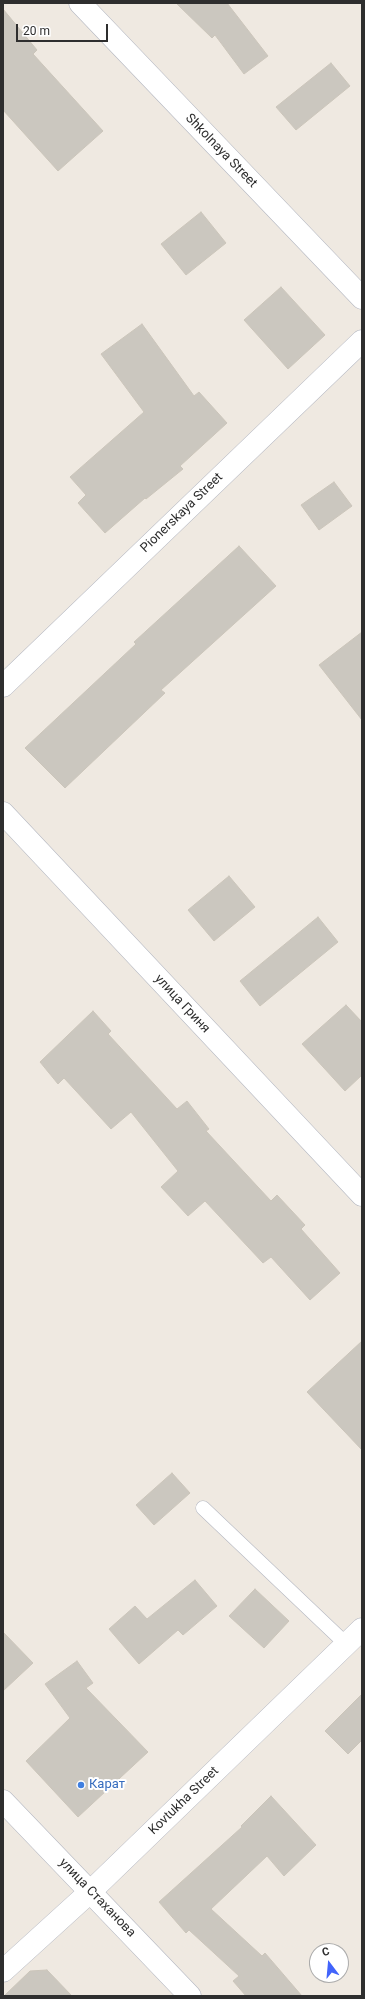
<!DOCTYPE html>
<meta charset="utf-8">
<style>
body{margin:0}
#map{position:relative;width:365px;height:1999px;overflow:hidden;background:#efe9e1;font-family:Roboto,sans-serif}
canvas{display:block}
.frame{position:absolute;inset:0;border:4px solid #2e2e2e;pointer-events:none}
.north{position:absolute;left:309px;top:1943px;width:40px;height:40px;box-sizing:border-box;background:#fff;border:1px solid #ababab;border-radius:50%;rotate:344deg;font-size:11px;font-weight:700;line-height:16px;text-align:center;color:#2e2e2e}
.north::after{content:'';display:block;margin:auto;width:14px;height:18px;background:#4264fb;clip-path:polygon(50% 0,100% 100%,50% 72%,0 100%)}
.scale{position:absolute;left:16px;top:24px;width:92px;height:18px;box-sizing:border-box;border:2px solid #2e2e2e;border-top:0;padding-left:5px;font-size:12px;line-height:14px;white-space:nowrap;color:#2e2e2e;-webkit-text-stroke:3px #fff;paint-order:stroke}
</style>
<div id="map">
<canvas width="365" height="1999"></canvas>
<div class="frame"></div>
<div class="north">С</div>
<div class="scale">20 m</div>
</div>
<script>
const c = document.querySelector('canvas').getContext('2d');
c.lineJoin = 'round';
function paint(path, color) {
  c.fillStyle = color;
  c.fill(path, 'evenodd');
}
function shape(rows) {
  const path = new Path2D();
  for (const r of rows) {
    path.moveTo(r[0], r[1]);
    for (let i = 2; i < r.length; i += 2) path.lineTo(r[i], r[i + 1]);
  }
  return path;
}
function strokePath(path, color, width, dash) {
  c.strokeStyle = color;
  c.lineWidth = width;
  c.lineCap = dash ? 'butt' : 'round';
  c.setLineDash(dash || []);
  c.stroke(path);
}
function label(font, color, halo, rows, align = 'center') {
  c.font = font + ' Roboto,sans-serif';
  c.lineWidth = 4;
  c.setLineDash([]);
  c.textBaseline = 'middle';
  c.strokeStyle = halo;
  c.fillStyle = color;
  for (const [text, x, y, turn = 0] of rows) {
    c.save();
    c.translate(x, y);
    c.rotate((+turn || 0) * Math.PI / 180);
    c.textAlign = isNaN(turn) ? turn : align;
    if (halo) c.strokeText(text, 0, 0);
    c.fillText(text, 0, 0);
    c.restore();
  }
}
const building = shape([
 [176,3,227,3,268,56,244,74,215,35,212,38,176,3],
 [3,9,37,50,33,54,103,131,58,171,3,110,3,9],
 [331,63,350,86,296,130,276,107,331,63],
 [201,212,226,243,186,275,161,244,201,212],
 [281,287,325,335,288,369,244,320,281,287],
 [142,324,194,396,199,392,227,423,180,466,183,469,146,499,145,498,105,533,78,503,86,495,70,477,144,412,101,354,142,324],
 [334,482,352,506,319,530,301,505,334,482],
 [239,546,276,586,161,690,165,693,65,788,25,748,136,644,134,642,239,546],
 [362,632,362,720,319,665,362,632],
 [229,876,255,907,214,941,188,910,229,876],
 [318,917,338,942,260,1006,240,981,318,917],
 [346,1005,362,1022,362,1075,345,1091,302,1044,346,1005],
 [93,1011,111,1031,108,1034,177,1109,187,1101,209,1129,206,1131,271,1201,277,1195,305,1225,301,1229,340,1273,310,1300,271,1257,263,1263,205,1201,188,1216,161,1187,178,1171,131,1112,111,1129,64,1078,58,1084,40,1062,93,1011],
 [362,1341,362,1450,307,1392,362,1341],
 [172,1473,190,1493,154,1525,136,1505,172,1473],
 [195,1580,217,1606,183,1635,178,1630,139,1664,109,1629,135,1606,147,1619,195,1580],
 [255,1589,289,1621,264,1648,229,1616,255,1589],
 [3,1632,33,1663,3,1691,3,1632],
 [77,1661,93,1683,86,1688,148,1752,78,1817,26,1761,70,1718,45,1684,77,1661],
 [362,1694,362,1740,348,1754,325,1731,362,1694],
 [271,1796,316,1845,284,1876,267,1856,211,1909,262,1956,265,1953,302,1996,246,1996,233,1981,239,1976,189,1930,186,1933,159,1902,242,1827,241,1826,271,1796],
 [47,1970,72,1996,4,1996,30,1971,47,1970]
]);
paint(building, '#cbc7bf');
strokePath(building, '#cbc5ba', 1);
const service = shape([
 [203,1508,346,1644]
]);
const tertiary = shape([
 [80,3,362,298],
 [3,686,362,341],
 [3,813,362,1195],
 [3,1801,190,1996]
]);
const secondary = shape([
 [3,1971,91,1891,362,1629]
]);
strokePath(service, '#b4b7c1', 15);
strokePath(tertiary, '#b4b7c1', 23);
strokePath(secondary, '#b4b7c1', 23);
strokePath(service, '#fff', 14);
strokePath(tertiary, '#fff', 22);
strokePath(secondary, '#fff', 22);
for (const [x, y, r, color] of [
 [81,1785,4,"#3f7fe0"]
]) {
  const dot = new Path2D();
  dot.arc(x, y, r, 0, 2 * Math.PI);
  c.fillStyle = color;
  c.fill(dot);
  strokePath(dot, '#fff', 1.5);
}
label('13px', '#2e2e2e', '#fff', [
 ["Shkolnaya Street",221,151,46],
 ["Pionerskaya Street",182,513,-44],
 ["улица Гриня",182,1004,47],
 ["Kovtukha Street",184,1801,-44],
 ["улица Стаханова",97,1898,46]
]);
label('13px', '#366cbe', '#fff', [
 ["Карат",89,1785]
], 'left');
</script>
